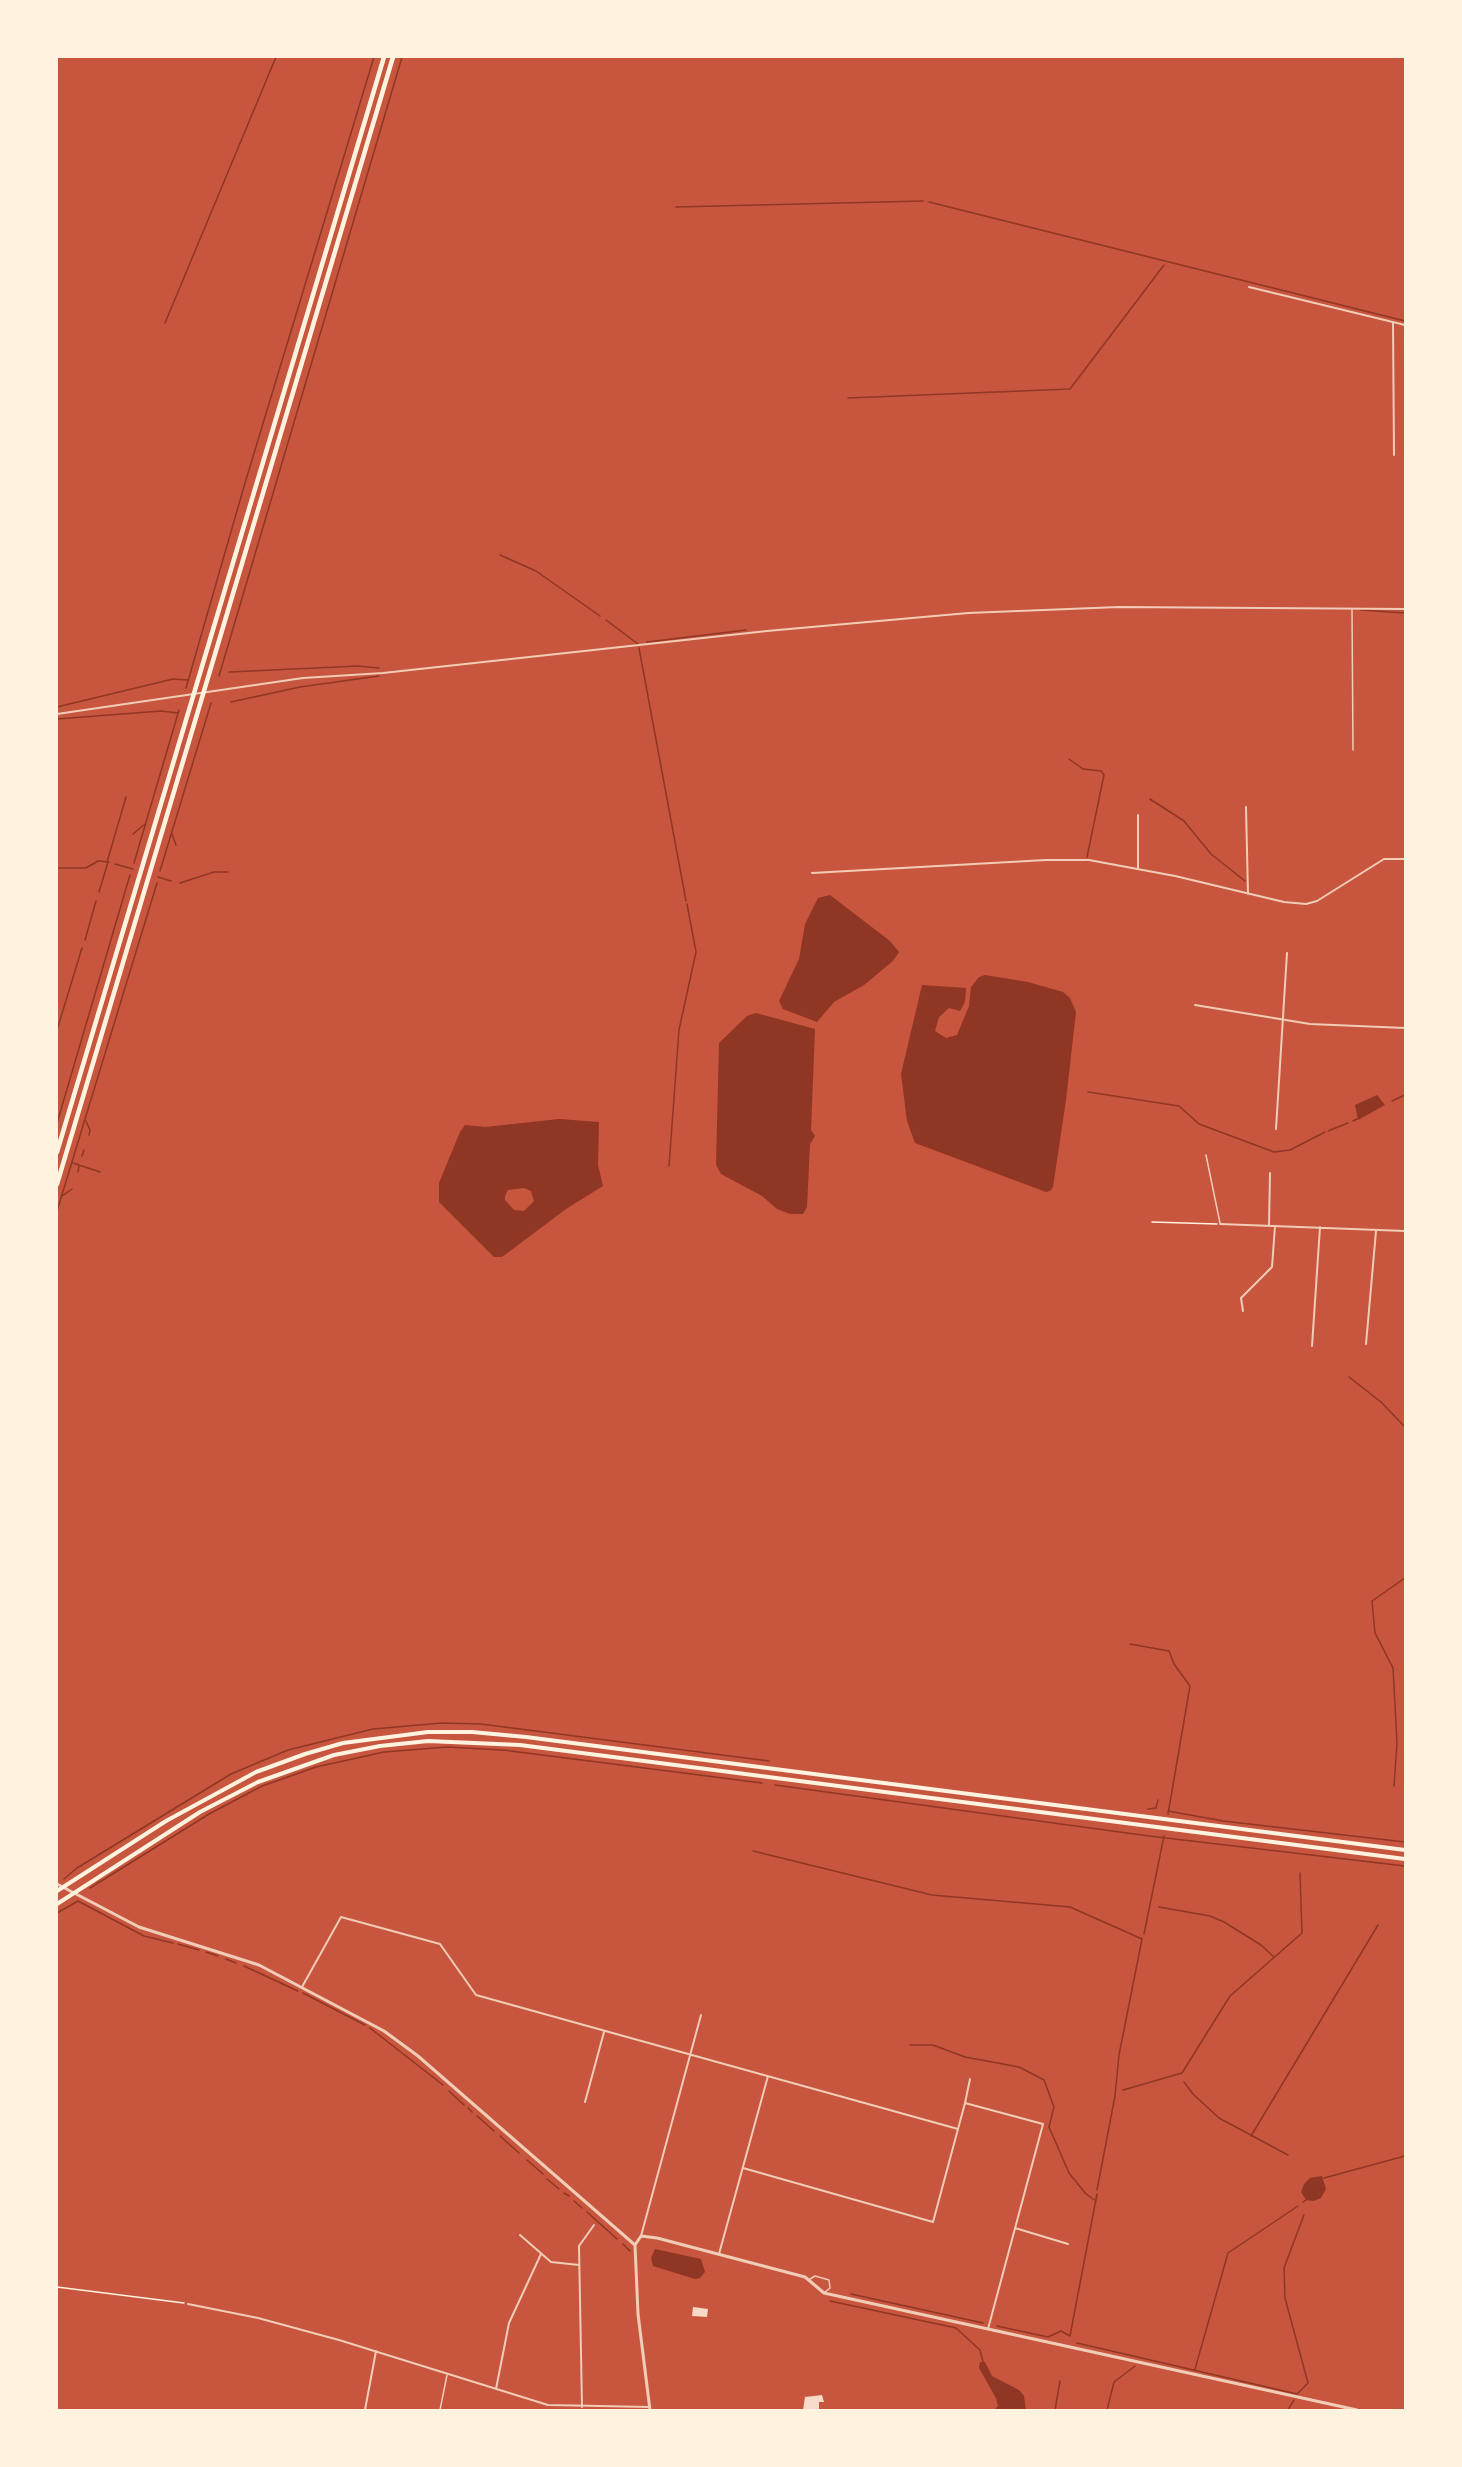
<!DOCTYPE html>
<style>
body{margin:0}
#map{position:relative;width:1462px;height:2467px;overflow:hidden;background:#c8553d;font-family:"Fira Sans",sans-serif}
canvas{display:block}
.frame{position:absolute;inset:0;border:58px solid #fff3e0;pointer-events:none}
</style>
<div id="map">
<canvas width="1462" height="2467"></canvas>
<div class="frame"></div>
</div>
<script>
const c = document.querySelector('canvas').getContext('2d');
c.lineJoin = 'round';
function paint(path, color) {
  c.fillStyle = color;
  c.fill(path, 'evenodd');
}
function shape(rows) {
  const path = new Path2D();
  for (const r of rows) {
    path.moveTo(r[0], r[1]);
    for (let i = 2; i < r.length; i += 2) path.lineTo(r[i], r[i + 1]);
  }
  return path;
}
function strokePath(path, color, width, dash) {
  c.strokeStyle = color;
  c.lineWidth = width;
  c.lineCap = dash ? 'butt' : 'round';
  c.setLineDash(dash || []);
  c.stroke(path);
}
paint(shape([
 [830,895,890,941,899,952,893,961,864,985,834,1002,817,1022,783,1009,779,1001,799,959,805,924,818,898],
 [985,975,1028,982,1063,992,1070,998,1076,1012,1066,1100,1053,1187,1050,1191,1046,1192,915,1143,907,1121,901,1074,922,985,966,988,965,1002,960,1011,949,1008,939,1017,935,1031,946,1038,957,1035,969,1006,971,987,979,977],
 [756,1013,815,1029,811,1130,815,1136,810,1144,807,1207,803,1214,790,1214,777,1209,762,1196,721,1174,716,1165,719,1043,747,1016],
 [1377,1095,1385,1105,1358,1120,1355,1105],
 [559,1119,599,1122,598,1165,603,1186,566,1209,502,1257,494,1257,439,1202,439,1183,460,1132,465,1125,485,1127],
 [524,1188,531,1191,534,1201,524,1211,514,1210,505,1200,505,1196,508,1190],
 [1322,2176,1326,2189,1321,2198,1314,2201,1306,2200,1301,2192,1304,2184,1310,2178],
 [655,2249,701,2259,705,2272,700,2278,695,2279,653,2266,651,2258],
 [980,2362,985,2362,992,2376,1019,2390,1024,2396,1026,2410,994,2410,998,2406,996,2398,979,2368]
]), '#8f3625');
strokePath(shape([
 [929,202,1405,321],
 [676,207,923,201],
 [165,323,276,57],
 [848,398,1070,389,1164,265],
 [500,555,536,571,600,616],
 [1361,610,1405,613],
 [606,620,638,644],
 [647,642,746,630],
 [639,648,686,901],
 [229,672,358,666,379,668],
 [219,676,402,57],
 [186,688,245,483,374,57],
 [231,702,300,687,379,676],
 [57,707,173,679,188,680],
 [57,719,161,711,178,713],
 [1069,759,1083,769,1101,771,1104,775,1087,857],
 [1150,799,1184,821,1211,854,1245,881],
 [133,834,145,824],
 [172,834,176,845],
 [107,862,126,797],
 [134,863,179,710],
 [115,864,133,869],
 [57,868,86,868,98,861,109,862],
 [160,871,211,703],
 [158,877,171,881],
 [180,883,214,872,228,872],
 [99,892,108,862],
 [85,940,96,901],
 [57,1030,82,948],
 [1088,1092,1179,1106,1199,1124,1274,1152,1290,1150,1325,1132],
 [1392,1101,1405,1095],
 [86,1121,90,1130,89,1135],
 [1353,1121,1357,1119],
 [57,1123,130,875],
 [1328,1131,1348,1123],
 [82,1156,84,1150],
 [73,1163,100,1172],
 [669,1166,679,1030,696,952,687,904],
 [78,1172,79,1166],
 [62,1196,72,1189],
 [57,1211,157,883],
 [1349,1377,1381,1402,1405,1427],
 [1130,1644,1169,1651,1174,1664,1190,1686,1168,1814],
 [775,1785,1149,1836,1405,1866],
 [1394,1786,1397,1743,1393,1668,1375,1633,1372,1601,1405,1578],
 [1148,1809,1156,1808,1158,1800],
 [1168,1811,1223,1821,1405,1842],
 [753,1851,932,1895,1070,1907,1142,1939,1119,2055,1115,2096,1097,2190],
 [64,1879,77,1868,231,1774,288,1750,373,1729,442,1723,481,1724,769,1761],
 [90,1888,209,1814,262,1786,316,1767,384,1752,447,1747,503,1750,762,1783],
 [1159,1907,1210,1916,1224,1922,1261,1945,1274,1957],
 [57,1913,78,1901,144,1936,173,1943],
 [1144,1934,1164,1836],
 [178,1944,199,1950],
 [206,1952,218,1956],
 [226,1959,236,1963],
 [244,1966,298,1991],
 [303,1993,365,2025],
 [370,2028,443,2085],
 [910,2045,933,2045,965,2057,1019,2067,1044,2080,1054,2107,1049,2127,1069,2173,1086,2194,1096,2201],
 [1184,2082,1193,2094,1219,2118,1288,2155],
 [1123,2090,1182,2073,1230,1996,1302,1933,1300,1873],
 [449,2091,464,2105],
 [468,2108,472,2112],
 [477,2116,494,2131],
 [500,2136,519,2153],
 [1251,2136,1378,1925],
 [527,2160,543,2174],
 [1324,2178,1405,2156],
 [547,2179,559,2189],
 [564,2193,569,2196],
 [574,2201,582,2208],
 [1303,2202,1306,2200],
 [587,2212,617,2239],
 [623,2244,630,2251],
 [851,2294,983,2323],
 [830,2301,956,2328,980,2350,983,2362],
 [997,2326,1048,2337,1061,2331,1070,2336,1097,2194],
 [1077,2343,1297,2394,1308,2383,1285,2298,1284,2268,1304,2215],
 [1195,2369,1228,2253,1298,2206],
 [1055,2410,1060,2381],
 [1107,2410,1114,2382,1135,2366],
 [1288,2410,1294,2400]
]), '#8f3625', 1.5);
paint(shape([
 [693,2307,708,2309,707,2317,692,2316],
 [822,2395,824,2402,819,2402,819,2410,803,2410,805,2397]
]), '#f7dbc8');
strokePath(shape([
 [1152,1222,1217,1224],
 [57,2287,184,2303]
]), '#fff3e0', 1.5);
strokePath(shape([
 [1352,609,1353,750],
 [1206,1155,1220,1223],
 [810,2279,815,2276,829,2280,830,2288,825,2292],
 [440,2410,447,2375]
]), '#f1ccb7', 1.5);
strokePath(shape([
 [1249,287,1405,325],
 [1393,322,1394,455],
 [57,714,303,678,383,673,767,631,968,613,1119,607,1405,609],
 [1246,807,1248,894],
 [1138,815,1138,869],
 [812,873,1046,860,1089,860,1175,876,1284,902,1306,904,1317,901,1384,859,1405,859],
 [1195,1005,1310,1024,1405,1028],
 [1276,1129,1287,953],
 [1220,1224,1405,1231],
 [1269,1226,1270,1173],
 [1243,1311,1241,1298,1272,1267,1275,1226],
 [1366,1344,1376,1231],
 [1312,1346,1320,1227],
 [302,1987,341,1917,440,1944,476,1995,958,2129,965,2103,1043,2124,988,2329],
 [585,2102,604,2032],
 [965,2103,970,2079],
 [743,2168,933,2222,958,2129],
 [1015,2228,1068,2244],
 [520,2235,551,2262,579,2265],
 [641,2236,701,2015],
 [719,2254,768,2076],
 [188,2304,258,2318,339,2340,548,2405,650,2407],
 [496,2389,509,2323,541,2254],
 [582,2407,579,2246,594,2225],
 [365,2410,376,2351]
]), '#f1ccb7', 2);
strokePath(shape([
 [57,1884,139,1927,259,1965,384,2031,418,2056,635,2245],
 [635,2245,641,2236,657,2238,805,2277,824,2293,1357,2410],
 [635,2245,638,2314,650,2410]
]), '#f1ccb7', 3);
strokePath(shape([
 [57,1891,166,1821,256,1772,305,1754,343,1743,428,1732,472,1732,526,1737,1405,1850],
 [57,1904,200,1812,258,1782,334,1755,380,1746,428,1741,520,1745,1405,1859]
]), '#fff3e0', 4);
strokePath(shape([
 [57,1152,384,57],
 [57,1184,393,57]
]), '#fff3e0', 4.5);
</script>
